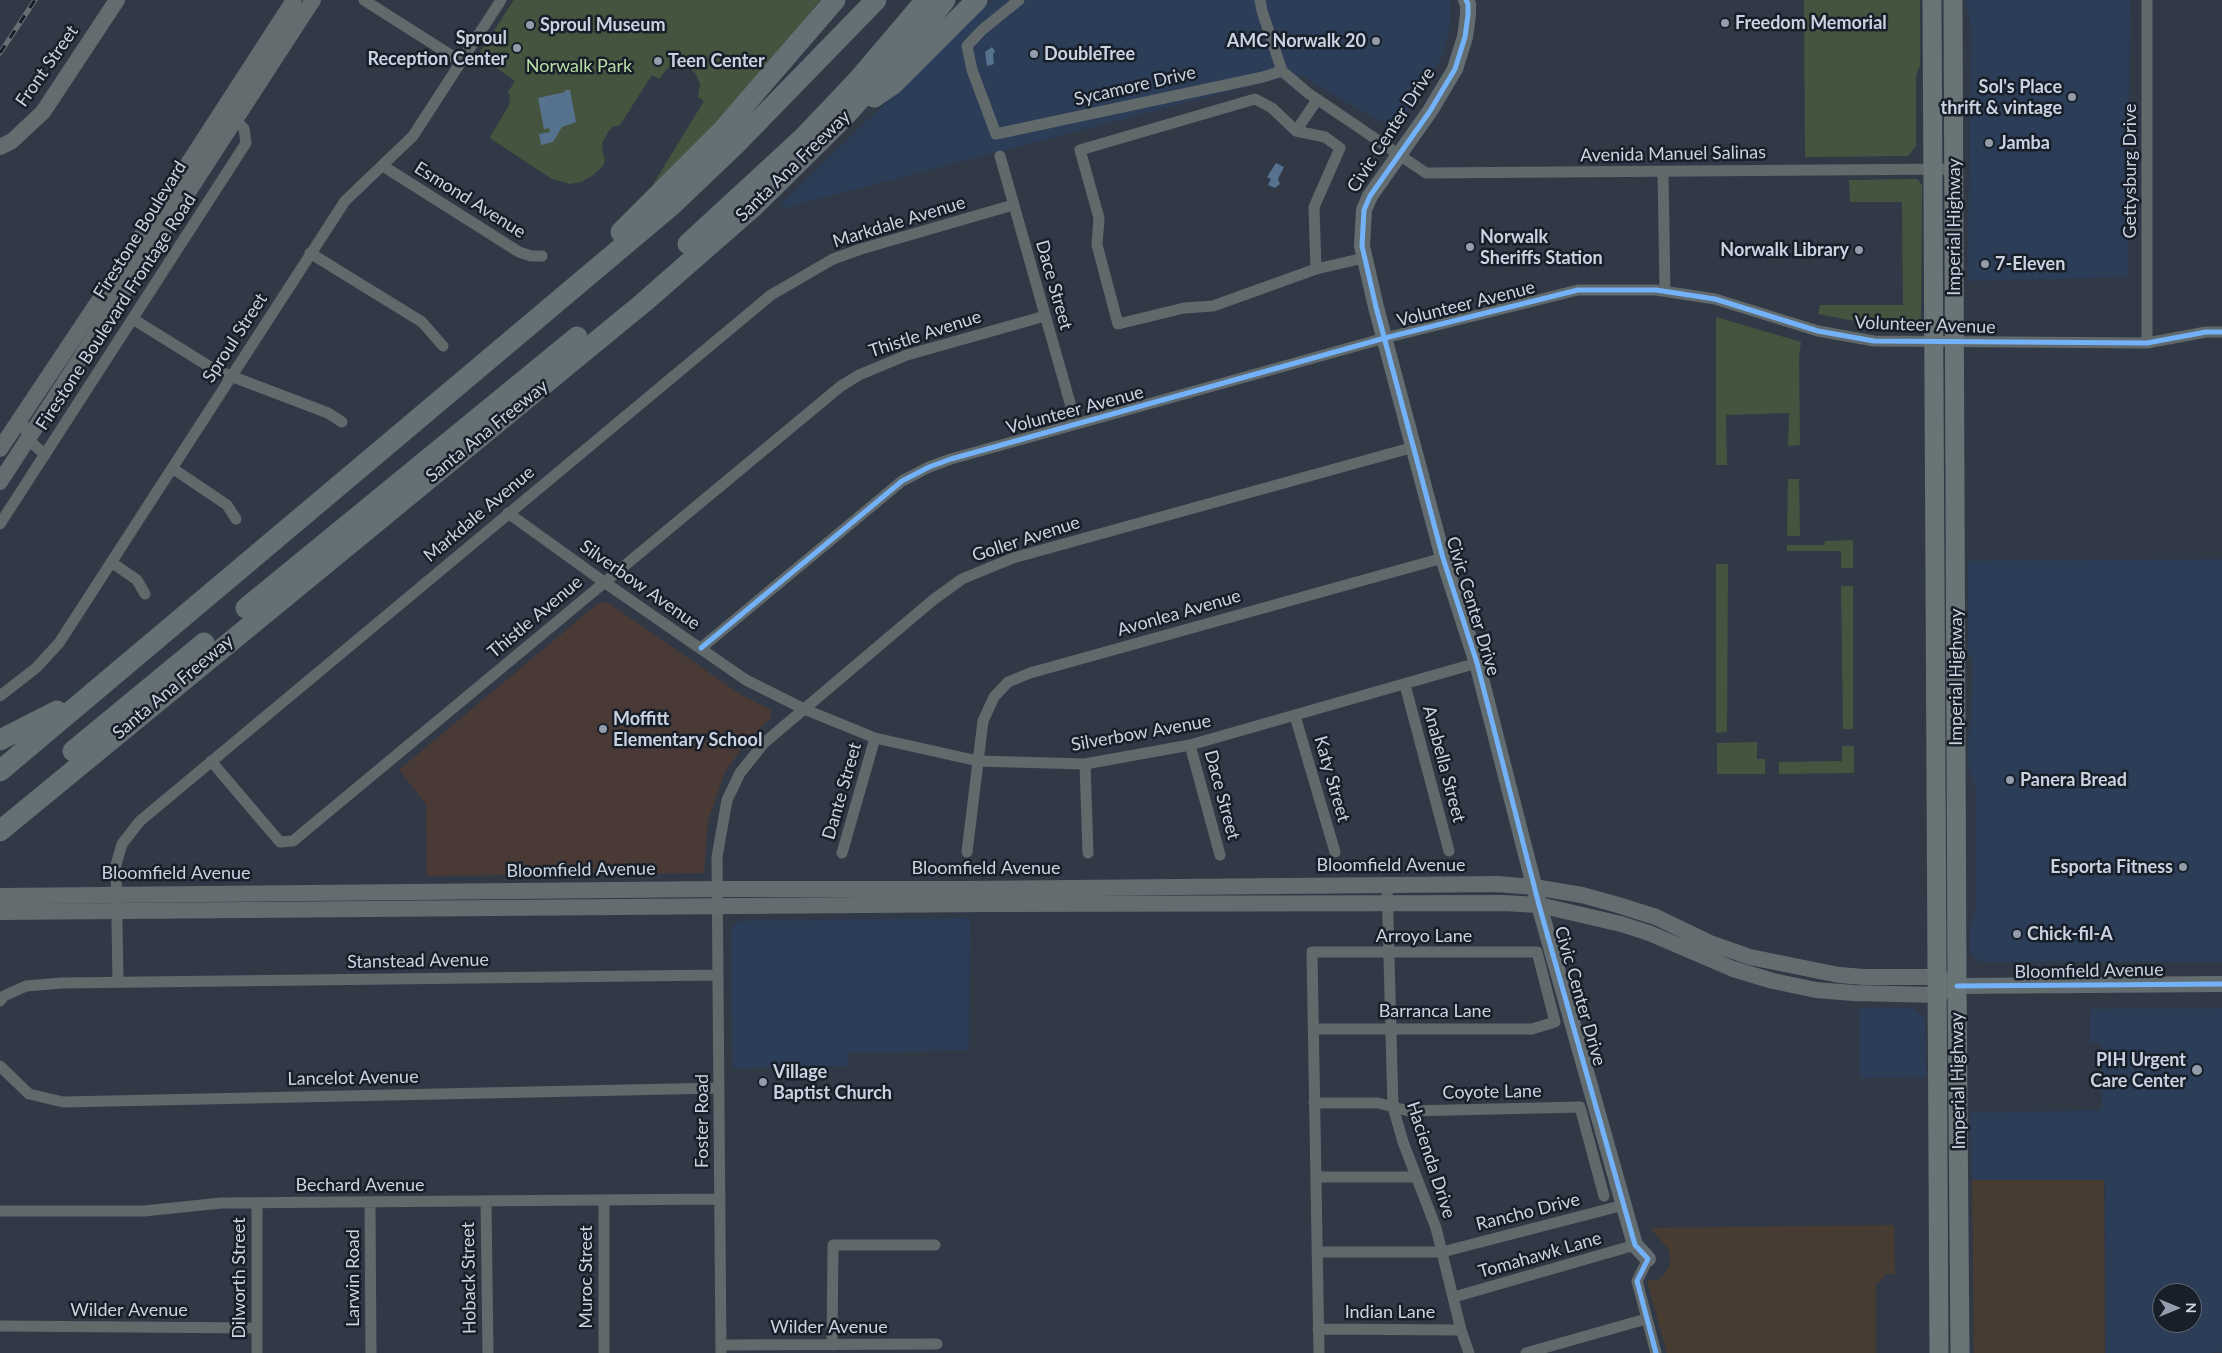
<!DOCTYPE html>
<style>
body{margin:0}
#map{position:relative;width:2222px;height:1353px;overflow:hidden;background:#313946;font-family:Lato,sans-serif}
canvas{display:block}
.north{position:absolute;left:2152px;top:1283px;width:50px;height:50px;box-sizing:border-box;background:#181f29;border:1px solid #5f6773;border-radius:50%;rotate:90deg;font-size:14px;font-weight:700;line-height:20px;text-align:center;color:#cad3e2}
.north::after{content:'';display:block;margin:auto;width:18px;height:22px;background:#949dab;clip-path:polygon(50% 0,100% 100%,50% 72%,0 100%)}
</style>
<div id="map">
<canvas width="2222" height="1353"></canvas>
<div class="north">N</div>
</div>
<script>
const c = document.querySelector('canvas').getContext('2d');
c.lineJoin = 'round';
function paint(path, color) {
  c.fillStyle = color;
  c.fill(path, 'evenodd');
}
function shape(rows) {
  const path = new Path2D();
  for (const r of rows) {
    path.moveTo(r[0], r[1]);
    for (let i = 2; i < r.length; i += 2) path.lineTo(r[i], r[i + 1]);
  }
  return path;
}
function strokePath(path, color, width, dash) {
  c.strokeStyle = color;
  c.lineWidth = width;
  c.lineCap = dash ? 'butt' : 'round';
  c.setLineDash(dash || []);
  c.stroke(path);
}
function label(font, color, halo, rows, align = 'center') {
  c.font = font + ' Lato,sans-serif';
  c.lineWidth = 5;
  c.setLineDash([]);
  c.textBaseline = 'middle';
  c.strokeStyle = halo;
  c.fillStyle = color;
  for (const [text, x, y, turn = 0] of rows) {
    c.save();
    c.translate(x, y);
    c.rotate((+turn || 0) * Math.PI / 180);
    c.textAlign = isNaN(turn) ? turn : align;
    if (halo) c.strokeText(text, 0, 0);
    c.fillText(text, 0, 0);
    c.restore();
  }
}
paint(shape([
 [994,0,1450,0,1450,24,1444,52,1432,74,1399,123,1389,126,1335,96,1302,75,1269,81,784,208,781,204,986,6],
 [1965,0,2130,0,2128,277,1968,281,1971,25],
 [2222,559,2222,962,1979,962,1970,952,1970,928,1976,909,1976,789,1969,769,1968,739,1972,713,1973,671,1972,655,1968,654,1968,561],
 [970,918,969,1050,848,1053,848,1066,733,1068,731,933,734,925,740,921],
 [1859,1008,1914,1008,1925,1019,1926,1077,1860,1078],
 [2222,1008,2222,1351,2209,1353,2106,1353,2105,1180,1972,1179,1970,1113,2102,1110,2101,1043,2090,1043,2090,1009],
 [2162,1293,2192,1293,2192,1323,2162,1323]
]), '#2c3d57');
paint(shape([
 [1972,1180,2104,1180,2105,1353,1974,1353],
 [1894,1225,1895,1274,1885,1274,1881,1281,1876,1283,1876,1353,1667,1353,1647,1281,1659,1279,1666,1272,1670,1265,1670,1255,1669,1250,1650,1228]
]), '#473b32');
paint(shape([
 [604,602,610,604,740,694,771,710,771,718,747,741,725,772,708,821,704,873,427,876,426,804,399,770,597,604]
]), '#493a36');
paint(shape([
 [514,0,820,0,779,51,710,129,652,186,704,101,698,97,700,84,695,73,688,68,674,65,667,69,659,79,652,75,620,125,612,127,608,132,602,143,603,155,605,160,603,166,592,176,581,182,570,184,552,179,491,139,490,137,509,105,510,97,508,92,515,81,482,58,480,52],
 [1804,0,1920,0,1920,66,1916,75,1916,146,1908,156,1805,157],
 [1917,179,1922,185,1921,326,1875,325,1818,314,1820,305,1903,305,1902,202,1850,202,1849,180],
 [1716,317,1801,342,1799,356,1800,445,1788,446,1789,413,1726,415,1727,465,1716,465],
 [1788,479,1799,479,1800,536,1787,536],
 [1853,540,1853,568,1841,568,1841,551,1787,551,1787,545,1824,545,1825,541],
 [1716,564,1728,564,1727,732,1716,733],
 [1841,586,1853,586,1853,729,1843,729],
 [1757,742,1757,759,1765,759,1765,774,1717,774,1717,743],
 [1842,746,1854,746,1854,773,1779,774,1779,762,1842,761]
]), '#44543f');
paint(shape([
 [992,47,995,51,993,54,994,64,987,66,985,52],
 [565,90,570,90,576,122,562,127,553,142,541,145,539,134,550,132,549,128,544,129,538,98,565,92],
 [1276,163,1284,167,1278,179,1280,184,1275,188,1268,185,1271,179,1267,177]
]), '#56728e');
strokePath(shape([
 [364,0,460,61],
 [1019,0,982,30,967,46,972,70,996,134,1263,77,1282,71],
 [1260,0,1262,11,1282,71,1308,93,1426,173,1954,169],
 [1296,131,1325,137,1340,148,1314,207,1316,269,1213,306,1184,308,1118,324,1097,245,1099,218,1080,150,1255,99,1272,108,1296,131,1317,100],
 [1000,156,1076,424],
 [383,166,519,252,531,256,542,256],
 [1663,172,1665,291],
 [310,253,422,322,443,346],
 [1316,269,1364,258],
 [133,319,215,370,328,413,342,422],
 [2147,343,2147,0],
 [21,419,29,440,45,455],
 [172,468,227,505,236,519],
 [508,513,604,582,746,680,804,709,875,738,978,761,1085,764,1190,745,1477,663],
 [0,524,246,143,244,129,235,119],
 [111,562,137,580,145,594],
 [701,648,902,481,929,467,951,459,1385,338,1578,290,1656,290,1715,299,1818,331,1874,341,2147,343,2206,332,2222,332],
 [1405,685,1449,851],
 [0,696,36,668,59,643,345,201,413,136,501,0],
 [1295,716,1335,852],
 [1190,745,1220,855],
 [211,761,280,842,293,841,841,386,859,375,907,355,1045,316],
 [1085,764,1088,853],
 [967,852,983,721,994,697,1008,682,1030,673,1443,558],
 [842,853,875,738],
 [1387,884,1393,1107,1403,1142,1436,1228,1461,1330,1469,1353],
 [118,981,116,865,122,844,140,821,771,295,833,259,861,249,1013,205],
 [0,1001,4,996,26,986,61,983,718,975],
 [1313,1029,1532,1029,1555,1022,1537,952,1312,952,1319,1353],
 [0,1066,29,1094,63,1102,719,1088],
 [1314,1103,1378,1103,1409,1111,1580,1107,1604,1196],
 [1316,1177,1416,1177],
 [604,1201,604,1353],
 [486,1202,488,1353],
 [257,1203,257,1353],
 [370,1203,371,1353],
 [0,1211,144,1211,221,1203,720,1199],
 [1317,1252,1442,1252,1624,1205],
 [1648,1259,1637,1281,1656,1353],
 [1454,1297,1635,1245],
 [0,1326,257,1328],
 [1318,1329,1461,1330],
 [721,1345,937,1344],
 [832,1345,833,1245,935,1245],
 [721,1353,717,857,727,800,740,773,764,743,933,600,962,579,1013,558,1414,447],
 [1526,1353,1646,1319]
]), '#61696b', 11);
strokePath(shape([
 [1466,0,1468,4,1468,15,1465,37,1455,69,1430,111,1370,196,1364,210,1362,246,1376,307,1443,558,1477,663,1539,905,1635,1245,1648,1259],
 [0,147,12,141,43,112,117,0],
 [0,449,116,275,294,0],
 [0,482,313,0],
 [0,896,718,889,963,889,1498,884,1534,887,1582,895,1618,905,1656,917,1710,943,1750,957,1839,975,1864,977,1936,977,1948,982],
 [0,912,989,904,1503,903,1539,905,1621,924,1649,933,1733,969,1773,981,1816,990,1853,993,1936,995,1957,986,2222,984]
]), '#636c6e', 16);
strokePath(shape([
 [1932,0,1939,1353],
 [1953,0,1957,986,1960,1353]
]), '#697476', 19);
strokePath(shape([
 [874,97,893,84,977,0],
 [621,232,722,131,835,0],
 [688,244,804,137,858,80,926,0],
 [246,608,577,337],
 [0,740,57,711],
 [73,751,204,643],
 [0,771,672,205,735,145,876,0],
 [0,831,643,303,754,206,843,118,913,40,945,0]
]), '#657074', 21);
const rail = shape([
 [0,53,35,0]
]);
strokePath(rail, '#676f73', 5);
strokePath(rail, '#181f29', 3, [9]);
strokePath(shape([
 [1466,0,1468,4,1468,15,1465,37,1455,69,1430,111,1370,196,1364,210,1362,246,1376,307,1443,558,1477,663,1539,905,1635,1245,1648,1259,1637,1281,1656,1353],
 [701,648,902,481,929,467,951,459,1385,338,1578,290,1656,290,1715,299,1818,331,1874,341,2147,343,2206,332,2222,332],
 [1957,986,2222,984]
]), '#73b2f8', 5);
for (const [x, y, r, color] of [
 [1725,23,5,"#949dab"],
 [530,25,5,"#949dab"],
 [1376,41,5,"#949dab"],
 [517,48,5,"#949dab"],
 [1034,54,5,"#949dab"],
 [658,61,5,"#949dab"],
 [2072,97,5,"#949dab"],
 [1989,143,5,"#949dab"],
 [1470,247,5,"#949dab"],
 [1859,250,5,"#949dab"],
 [1985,264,5,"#949dab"],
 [603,729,5,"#949dab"],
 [2010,780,5,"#949dab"],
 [2183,867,5,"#949dab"],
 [2017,934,5,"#949dab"],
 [2197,1070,6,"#949dab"],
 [763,1082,5,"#949dab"]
]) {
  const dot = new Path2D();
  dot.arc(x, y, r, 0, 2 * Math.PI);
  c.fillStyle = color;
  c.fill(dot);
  strokePath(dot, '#181f29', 2);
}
label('bold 18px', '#cad3e2', '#181f29', [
 ["Freedom Memorial",1735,23],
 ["Sproul Museum",540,25],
 ["Sproul",507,38,"right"],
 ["Reception Center",507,59,"right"],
 ["AMC Norwalk 20",1366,41,"right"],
 ["DoubleTree",1044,54],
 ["Teen Center",668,61],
 ["Sol's Place",2062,87,"right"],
 ["thrift & vintage",2062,108,"right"],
 ["Jamba",1999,143],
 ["Norwalk",1480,237],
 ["Sheriffs Station",1480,258],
 ["Norwalk Library",1849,250,"right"],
 ["7-Eleven",1995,264],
 ["Moffitt",613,719],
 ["Elementary School",613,740],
 ["Panera Bread",2020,780],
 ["Esporta Fitness",2173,867,"right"],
 ["Chick-fil-A",2027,934],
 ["PIH Urgent",2186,1060,"right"],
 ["Care Center",2186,1081,"right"],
 ["Village",773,1072],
 ["Baptist Church",773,1093]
], 'left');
label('18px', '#cad3e2', '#181f29', [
 ["Front Street",47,66,-55],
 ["Sycamore Drive",1135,86,-13],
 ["Civic Center Drive",1391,130,-57],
 ["Avenida Manuel Salinas",1673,154,-1],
 ["Santa Ana Freeway",793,166,-44],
 ["Gettysburg Drive",2130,171,-90],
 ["Esmond Avenue",470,200,32],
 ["Markdale Avenue",899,222,-17],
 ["Imperial Highway",1954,227,-90],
 ["Firestone Boulevard",140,230,-58],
 ["Dace Street",1054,285,74],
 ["Volunteer Avenue",1466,304,-14],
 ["Firestone Boulevard Frontage Road",116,312,-57],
 ["Volunteer Avenue",1925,325,2],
 ["Thistle Avenue",925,334,-18],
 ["Sproul Street",235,338,-57],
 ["Volunteer Avenue",1075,410,-15],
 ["Santa Ana Freeway",487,431,-39],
 ["Markdale Avenue",479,514,-40],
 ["Goller Avenue",1026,539,-18],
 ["Silverbow Avenue",640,585,35],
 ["Civic Center Drive",1473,606,73],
 ["Avonlea Avenue",1179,613,-16],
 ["Thistle Avenue",535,617,-40],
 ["Imperial Highway",1956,677,-90],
 ["Santa Ana Freeway",173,687,-40],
 ["Silverbow Avenue",1141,733,-10],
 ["Anabella Street",1444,764,75],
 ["Katy Street",1332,779,74],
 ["Dante Street",842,791,-74],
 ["Dace Street",1222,795,75],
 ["Bloomfield Avenue",1391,865],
 ["Bloomfield Avenue",986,868],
 ["Bloomfield Avenue",581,870,-1],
 ["Bloomfield Avenue",176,873],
 ["Arroyo Lane",1424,936],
 ["Stanstead Avenue",418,961,-1],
 ["Bloomfield Avenue",2089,971,-1],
 ["Civic Center Drive",1580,996,74],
 ["Barranca Lane",1435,1011],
 ["Lancelot Avenue",353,1078,-1],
 ["Imperial Highway",1958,1081,-91],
 ["Coyote Lane",1492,1092,-1],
 ["Foster Road",702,1121,-90],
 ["Hacienda Drive",1431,1160,72],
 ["Bechard Avenue",360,1185],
 ["Rancho Drive",1528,1212,-14],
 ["Tomahawk Lane",1540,1255,-16],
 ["Muroc Street",586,1277,-90],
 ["Dilworth Street",239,1278,-90],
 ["Larwin Road",353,1278,-90],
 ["Hoback Street",469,1278,-91],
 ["Wilder Avenue",129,1310],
 ["Indian Lane",1390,1312],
 ["Wilder Avenue",829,1327]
]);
label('18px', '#b8dfa5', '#181f29', [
 ["Norwalk Park",579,66]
]);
</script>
